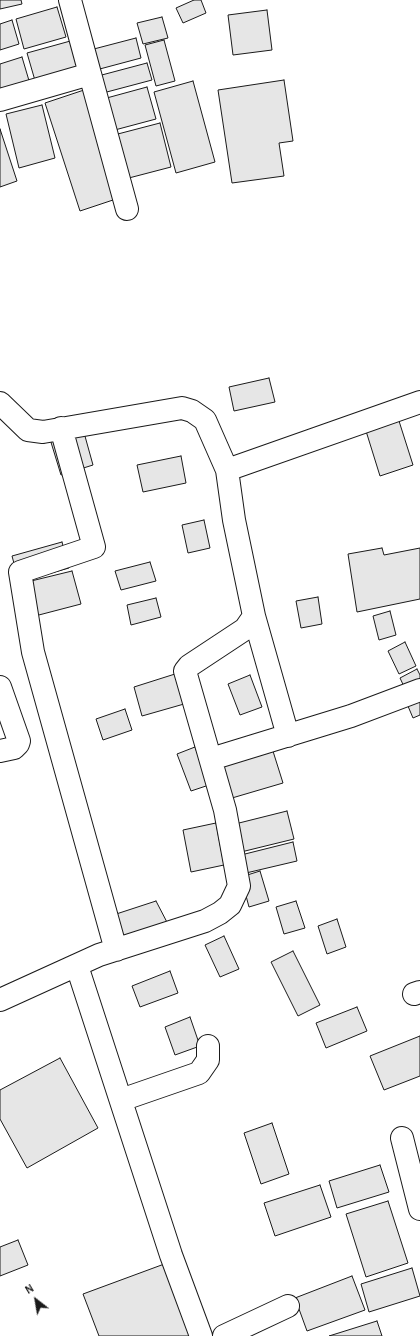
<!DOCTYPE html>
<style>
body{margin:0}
#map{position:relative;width:420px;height:1336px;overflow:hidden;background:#fff;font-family:Karla,sans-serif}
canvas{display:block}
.north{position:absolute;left:16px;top:1280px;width:40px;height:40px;-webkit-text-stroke:3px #fff;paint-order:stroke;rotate:329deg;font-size:11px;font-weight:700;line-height:16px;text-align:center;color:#1a1a1a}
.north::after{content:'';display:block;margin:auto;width:14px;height:18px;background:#1a1a1a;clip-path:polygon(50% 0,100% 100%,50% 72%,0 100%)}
</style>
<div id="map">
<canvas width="420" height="1336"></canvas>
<div class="north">N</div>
</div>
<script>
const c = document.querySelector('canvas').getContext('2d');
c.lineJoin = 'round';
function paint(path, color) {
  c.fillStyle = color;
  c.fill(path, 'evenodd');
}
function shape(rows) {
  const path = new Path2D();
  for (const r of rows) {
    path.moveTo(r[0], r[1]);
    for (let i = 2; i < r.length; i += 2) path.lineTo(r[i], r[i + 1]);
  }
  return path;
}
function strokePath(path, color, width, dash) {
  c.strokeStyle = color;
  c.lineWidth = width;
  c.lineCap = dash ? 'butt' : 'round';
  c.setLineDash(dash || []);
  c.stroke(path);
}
const building = shape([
 [0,0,21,0,22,4,0,9,0,0],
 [194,0,201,0,206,13,183,23,176,8,194,0],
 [57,7,66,37,24,49,16,19,57,7],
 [267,10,272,50,233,55,228,15,267,10],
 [162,17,168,38,143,44,137,23,162,17],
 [12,20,19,44,0,50,0,24,12,20],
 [136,38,141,58,96,70,90,50,136,38],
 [74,40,83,70,36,84,27,53,74,40],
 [164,40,175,81,156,86,145,45,164,40],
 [22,57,30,84,0,93,0,64,22,57],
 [147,63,152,80,103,93,98,76,147,63],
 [284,80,293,141,279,143,284,176,232,183,218,90,284,80],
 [193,81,215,162,176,173,154,92,193,81],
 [147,87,156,119,111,131,103,99,147,87],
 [84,90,119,198,80,211,45,103,84,90],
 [42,105,55,158,19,168,6,114,42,105],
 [160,123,171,167,125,179,114,135,160,123],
 [0,129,17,181,0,187,0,129],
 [269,378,275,402,234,411,229,387,269,378],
 [399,421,413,465,380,476,366,431,399,421],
 [83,429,93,465,61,475,50,439,83,429],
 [181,456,186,483,143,492,137,465,181,456],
 [204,520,210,548,188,553,182,525,204,520],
 [62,542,69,568,19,582,12,556,62,542],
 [382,548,384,555,420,548,420,599,357,612,348,554,382,548],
 [150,562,156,581,121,590,115,571,150,562],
 [72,571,81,604,35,616,27,582,72,571],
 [318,597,322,624,301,628,296,601,318,597],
 [156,598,161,617,131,625,127,605,156,598],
 [390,611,396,635,379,640,373,616,390,611],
 [405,642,416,666,399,674,388,651,405,642],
 [417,669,420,675,420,687,407,693,400,678,417,669],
 [175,674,184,704,142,716,134,687,175,674],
 [250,675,262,707,240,715,228,684,250,675],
 [420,692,420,715,413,718,405,699,420,692],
 [125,709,132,730,103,740,96,719,125,709],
 [195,747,209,785,191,791,177,754,195,747],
 [272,748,283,783,232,798,222,763,272,748],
 [287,811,294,839,241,852,235,824,287,811],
 [216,823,224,865,191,872,183,830,216,823],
 [293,842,297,861,246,873,241,855,293,842],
 [260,871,269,901,249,907,241,877,260,871],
 [156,901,170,928,114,947,104,918,156,901],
 [296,901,305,928,284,934,276,907,296,901],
 [337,919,346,947,327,954,318,926,337,919],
 [224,936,239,969,220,977,205,945,224,936],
 [293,951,320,1005,298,1016,271,962,293,951],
 [170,971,178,993,140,1007,132,986,170,971],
 [357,1007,367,1031,326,1048,316,1023,357,1007],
 [190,1017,200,1046,175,1055,165,1027,190,1017],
 [420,1036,420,1076,384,1090,370,1056,420,1036],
 [60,1058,98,1128,27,1168,0,1119,0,1090,60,1058],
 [272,1123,289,1174,261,1184,244,1133,272,1123],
 [380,1165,389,1192,337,1208,329,1181,380,1165],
 [320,1185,331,1217,275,1236,264,1203,320,1185],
 [388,1201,408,1263,366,1277,346,1214,388,1201],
 [18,1240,28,1265,0,1276,0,1247,18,1240],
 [167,1263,194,1336,99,1336,83,1294,167,1263],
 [412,1268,420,1296,369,1312,361,1284,412,1268],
 [352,1276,365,1310,307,1331,295,1298,352,1276],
 [377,1321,382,1336,329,1336,377,1321]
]);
paint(building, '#e6e6e6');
strokePath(building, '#1a1a1a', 1);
const minor = shape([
 [70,0,90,74],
 [0,100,90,74,127,209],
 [0,403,28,430,43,432,182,408,192,411,205,420,227,470,234,520,254,616,245,629,189,666,185,671,225,810,239,886,230,905,220,913,205,921,99,955,0,1000],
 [61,428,94,547,20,572,33,652,116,950],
 [227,470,420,402],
 [254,616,288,736],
 [0,687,19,741,18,744,14,748,0,751],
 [211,759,351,716,420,690],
 [77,966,171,1255,201,1336],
 [414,994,420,992],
 [121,1100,199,1073,208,1060,208,1046],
 [402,1138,420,1209],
 [224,1336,288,1306]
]);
strokePath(minor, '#1a1a1a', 24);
strokePath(minor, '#fff', 22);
</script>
